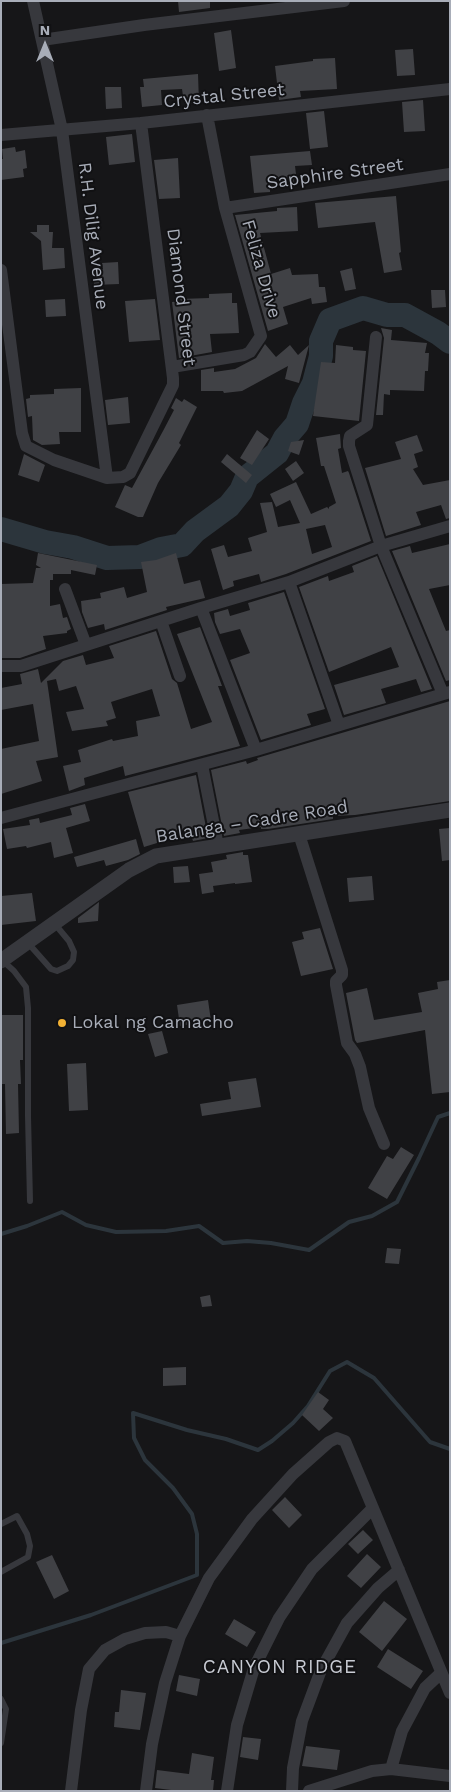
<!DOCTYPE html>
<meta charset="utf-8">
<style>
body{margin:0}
#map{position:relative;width:451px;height:1792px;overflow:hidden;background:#161618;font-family:"Work Sans",sans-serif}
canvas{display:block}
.frame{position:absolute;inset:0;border:2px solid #a8adb8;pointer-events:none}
.north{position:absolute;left:20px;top:20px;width:50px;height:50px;-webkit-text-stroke:4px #111113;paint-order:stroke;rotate:0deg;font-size:14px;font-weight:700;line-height:20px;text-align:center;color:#a8adb8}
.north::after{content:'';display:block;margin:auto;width:18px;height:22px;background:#a8adb8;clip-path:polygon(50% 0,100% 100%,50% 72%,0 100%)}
</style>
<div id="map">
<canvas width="451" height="1792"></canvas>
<div class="frame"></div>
<div class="north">N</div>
</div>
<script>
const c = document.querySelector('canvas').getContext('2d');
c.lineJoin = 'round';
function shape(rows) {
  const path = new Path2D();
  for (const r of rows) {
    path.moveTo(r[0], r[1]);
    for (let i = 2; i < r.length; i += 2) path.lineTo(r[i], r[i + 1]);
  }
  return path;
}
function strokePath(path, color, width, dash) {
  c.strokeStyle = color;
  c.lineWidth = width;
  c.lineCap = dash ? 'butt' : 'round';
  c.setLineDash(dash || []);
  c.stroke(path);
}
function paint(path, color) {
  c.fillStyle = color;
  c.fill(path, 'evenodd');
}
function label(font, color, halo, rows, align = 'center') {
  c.font = font + ' "Work Sans",sans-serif';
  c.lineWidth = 4;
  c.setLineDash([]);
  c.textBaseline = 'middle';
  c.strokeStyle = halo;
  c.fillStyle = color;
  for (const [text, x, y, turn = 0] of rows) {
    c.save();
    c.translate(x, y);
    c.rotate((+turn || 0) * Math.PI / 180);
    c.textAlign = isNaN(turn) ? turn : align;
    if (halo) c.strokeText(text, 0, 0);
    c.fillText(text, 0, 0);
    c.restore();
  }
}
strokePath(shape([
 [1,1234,27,1226,62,1212,86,1225,116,1232,166,1231,199,1226,223,1243,247,1241,271,1243,309,1250,349,1222,372,1216,397,1202,419,1158,438,1117,450,1113],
 [1,1643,91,1615,197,1575,197,1534,192,1514,173,1488,145,1460,134,1438,133,1413,187,1430,226,1439,258,1450,272,1441,293,1423,308,1406,330,1371,347,1362,374,1378,430,1442,450,1449]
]), '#2c353c', 4);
strokePath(shape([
 [1,529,45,542,73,547,107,558,140,557,161,549,182,545,195,531,229,506,241,491,247,477,277,453,285,438,297,424,304,403,314,383,321,356,321,341,330,320,363,308,387,315,405,315,438,333,450,342]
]), '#2c353c', 24);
paint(shape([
 [178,1,210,1,210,8,179,12],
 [231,30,236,68,219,71,214,33],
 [413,49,415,75,397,76,395,50],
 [335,58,337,89,300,91,301,97,279,100,275,66,313,61,313,59],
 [198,74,199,103,186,104,186,96,183,96,182,89,161,90,162,105,142,107,140,87,144,87,143,79],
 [105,87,121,87,122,108,106,109],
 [423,100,425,131,404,132,402,102],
 [324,111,328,147,310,149,306,113],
 [132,134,135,162,109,165,106,137],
 [15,147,16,152,25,150,27,168,23,169,24,177,1,180,1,159,3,159,2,149],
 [310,151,312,165,295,166,296,174,293,174,294,183,270,185,270,192,254,193,250,156],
 [178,158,180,198,159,199,154,160],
 [396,196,401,252,399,253,402,270,384,273,375,222,318,228,315,203],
 [297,207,298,231,260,233,270,270,271,274,290,268,292,275,318,274,319,287,325,287,327,302,312,304,311,298,283,307,288,324,268,331,235,215,277,211,277,208],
 [37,225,49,225,49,232,53,232,52,248,64,248,65,268,43,270,41,241,30,232,37,232],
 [118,262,119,284,94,285,93,269,103,269,102,263],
 [352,268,356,289,345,291,340,271],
 [431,290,445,290,446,307,432,308],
 [232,293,232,303,237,303,239,333,210,334,212,352,179,358,172,302,181,301,180,299,209,298,209,294],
 [65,299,66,316,46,317,45,300],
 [155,299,160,340,129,342,125,301],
 [381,328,392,330,391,340,427,343,425,353,429,353,428,371,425,371,424,391,390,390,390,395,384,394,383,415,376,415,384,338],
 [265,344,276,357,290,345,298,355,309,345,299,383,285,379,288,366,242,391,224,393,223,391,201,391,201,370,214,368,214,372,235,369,256,358],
 [336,345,353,347,353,350,366,351,359,421,313,416,321,362,335,363],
 [81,388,81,432,59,432,60,444,42,445,33,440,32,416,28,417,26,399,30,398,30,395,54,394,54,389],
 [128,397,130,423,108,425,105,400],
 [176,398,182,402,184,399,197,407,179,443,181,445,158,483,143,517,138,517,115,507,125,485,132,488,163,431,174,410,171,408],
 [257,430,269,439,252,465,240,458],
 [340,434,341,448,338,449,342,473,348,471,349,473,371,541,286,574,261,582,259,574,233,581,234,586,223,590,211,549,224,545,228,557,252,551,248,538,267,532,260,503,272,502,278,527,300,523,290,500,276,507,270,494,296,482,311,514,327,507,329,509,329,507,336,503,324,466,321,466,316,438],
 [325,525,332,547,312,554,306,529],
 [417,435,423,451,414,454,418,467,413,469,423,485,450,480,450,518,446,519,441,505,416,512,421,525,386,536,365,468,401,459,395,442],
 [304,440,299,455,288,451,291,442],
 [24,454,45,465,39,482,18,475],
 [227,454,252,475,246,483,221,462],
 [296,461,304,473,293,481,285,469],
 [450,544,450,585,429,589,446,631,450,630,450,680,446,681,392,551,410,546,412,553],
 [38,553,97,565,95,575,71,570,71,574,53,574,53,580,50,580,50,606,60,604,63,618,67,617,71,629,67,631,67,633,43,636,46,649,20,658,1,658,1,584,33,583,36,568,41,568,36,565],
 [176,553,184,584,200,580,205,598,166,607,167,610,105,630,104,624,88,628,82,612,81,601,101,598,100,593,124,587,127,598,147,592,141,562,156,560],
 [377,556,432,689,421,692,416,679,381,689,386,703,344,715,334,685,399,667,391,647,329,672,299,587,328,576,329,581,354,572,352,566],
 [284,592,325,709,307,714,311,725,261,740,230,660,250,653,240,629,220,634,215,622,214,613,228,609,230,616,250,610,248,603],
 [200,627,222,686,218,686,240,746,125,776,123,766,84,778,85,785,69,791,63,766,81,762,78,750,112,739,113,741,138,736,136,721,160,716,152,689,111,702,116,718,106,721,108,726,72,731,66,712,84,709,76,686,59,691,56,679,47,681,58,757,36,761,42,781,1,794,1,749,39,741,33,704,1,710,1,688,22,684,20,674,38,669,41,683,63,661,83,655,86,665,114,658,109,646,156,631,172,679,177,683,191,729,212,722,177,634],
 [450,701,450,801,355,815,333,816,333,819,268,829,261,829,261,827,239,830,240,833,224,836,211,770,246,761,247,764,258,760,257,758],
 [196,775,208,838,193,841,189,829,169,835,170,839,144,847,128,792],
 [85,804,90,821,66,828,73,853,54,858,51,842,27,848,26,846,7,849,3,829,30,825,29,820,39,818,40,823,72,815,70,808],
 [450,828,450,860,442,861,439,829],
 [136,839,140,854,128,860,106,866,104,860,77,867,74,857],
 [243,852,243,855,248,855,252,882,235,884,235,883,213,886,214,892,202,894,199,874,213,872,211,862,227,859,226,855],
 [188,866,190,882,174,883,173,867],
 [372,876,374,900,349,902,347,878],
 [32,893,36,921,1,925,1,896],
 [99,902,98,921,78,923,78,918],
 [320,928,333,969,301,976,292,942,304,939,302,932],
 [450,980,450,1092,432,1094,425,1030,357,1043,355,1040,346,993,367,988,374,1020,422,1012,418,993,438,989,437,982],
 [208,1000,211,1021,180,1026,177,1005],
 [1,1015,23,1015,23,1060,20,1060,21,1084,18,1084,19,1133,6,1134,5,1084,2,1084],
 [162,1031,168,1053,155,1057,148,1034],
 [86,1063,88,1110,69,1111,67,1064],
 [256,1078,261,1107,202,1116,200,1104,231,1099,228,1082],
 [401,1147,414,1155,387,1199,368,1188,387,1156,393,1159],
 [387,1248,401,1249,399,1264,385,1263],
 [210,1295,212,1306,202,1307,200,1297],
 [186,1367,186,1385,163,1386,163,1368],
 [318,1392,329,1400,323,1409,333,1418,319,1431,302,1415],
 [285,1497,302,1515,289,1528,272,1510],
 [363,1530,373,1540,358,1554,348,1544],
 [367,1554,381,1567,361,1588,347,1576],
 [52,1555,69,1591,54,1599,36,1562],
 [384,1601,407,1619,382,1651,359,1632],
 [234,1619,256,1632,247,1647,225,1634],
 [388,1649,423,1671,411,1689,377,1667],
 [179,1675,200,1679,197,1696,176,1691],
 [121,1690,146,1693,140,1730,114,1727,115,1712,119,1712],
 [243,1737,261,1739,258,1760,240,1757],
 [306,1746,340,1750,337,1770,302,1766],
 [192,1753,214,1757,211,1780,214,1780,213,1791,179,1791,155,1788,157,1770,189,1774]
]), '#404145');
strokePath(shape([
 [28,943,51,969,57,971,68,966,73,960,74,952,69,941,54,923],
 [3,961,14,971,26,987,28,1008,28,1116,30,1201],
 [1,1524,17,1516,27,1534,30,1546,28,1557,1,1572],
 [1,1699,6,1709,1,1743]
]), '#37383d', 6);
strokePath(shape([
 [33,1,62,130,107,478],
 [42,40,144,25,344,1],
 [1,135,141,123,450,89],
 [225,208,450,174],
 [1,270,22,433,26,446,54,460,107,478,123,477,130,473,173,385,173,378,141,123],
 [376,337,367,425,350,436,349,441,349,446,381,546,450,526],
 [172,367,244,355,250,352,261,336,225,208,207,115],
 [289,582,339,725],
 [65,589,86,645],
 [201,608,256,750],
 [161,621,180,676],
 [1,666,21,666,201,608,289,582,381,546,443,694],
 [202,765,218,846],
 [1,818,256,750,450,692],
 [299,834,342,970,342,975,336,981,336,985,347,1043,355,1054,360,1067,369,1108,384,1144],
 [391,1769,402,1731,425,1688,441,1673],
 [71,1791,81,1710,89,1669,105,1650,125,1639,145,1633,166,1632,180,1636],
 [146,1791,152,1744,165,1683,180,1636,209,1578,252,1519,293,1474,329,1442,337,1438,345,1441,450,1693],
 [227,1791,237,1725,254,1668,279,1618,312,1569,373,1508],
 [292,1791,293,1768,302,1721,321,1670,347,1623,378,1588,399,1570],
 [309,1791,372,1771,391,1769,450,1776]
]), '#37383d', 12);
strokePath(shape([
 [1,961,129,870,156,856,450,810]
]), '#37383d', 15);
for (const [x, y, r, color] of [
 [62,1023,5,"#f2b134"]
]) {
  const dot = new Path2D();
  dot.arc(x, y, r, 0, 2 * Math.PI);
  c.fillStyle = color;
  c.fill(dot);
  strokePath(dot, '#111113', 2);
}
label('18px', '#a8adb8', '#111113', [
 ["Crystal Street",224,96,-6],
 ["Sapphire Street",335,174,-8],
 ["R.H. Dilig Avenue",93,236,83],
 ["Feliza Drive",261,269,74],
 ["Diamond Street",181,297,83],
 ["Balanga – Cadre Road",252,822,-9]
]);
label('18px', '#a8adb8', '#111113', [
 ["Lokal ng Camacho",72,1023]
], 'left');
c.letterSpacing = '1px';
label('19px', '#c9ccd4', '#111113', [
 ["CANYON RIDGE",280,1667]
]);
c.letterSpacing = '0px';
</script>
